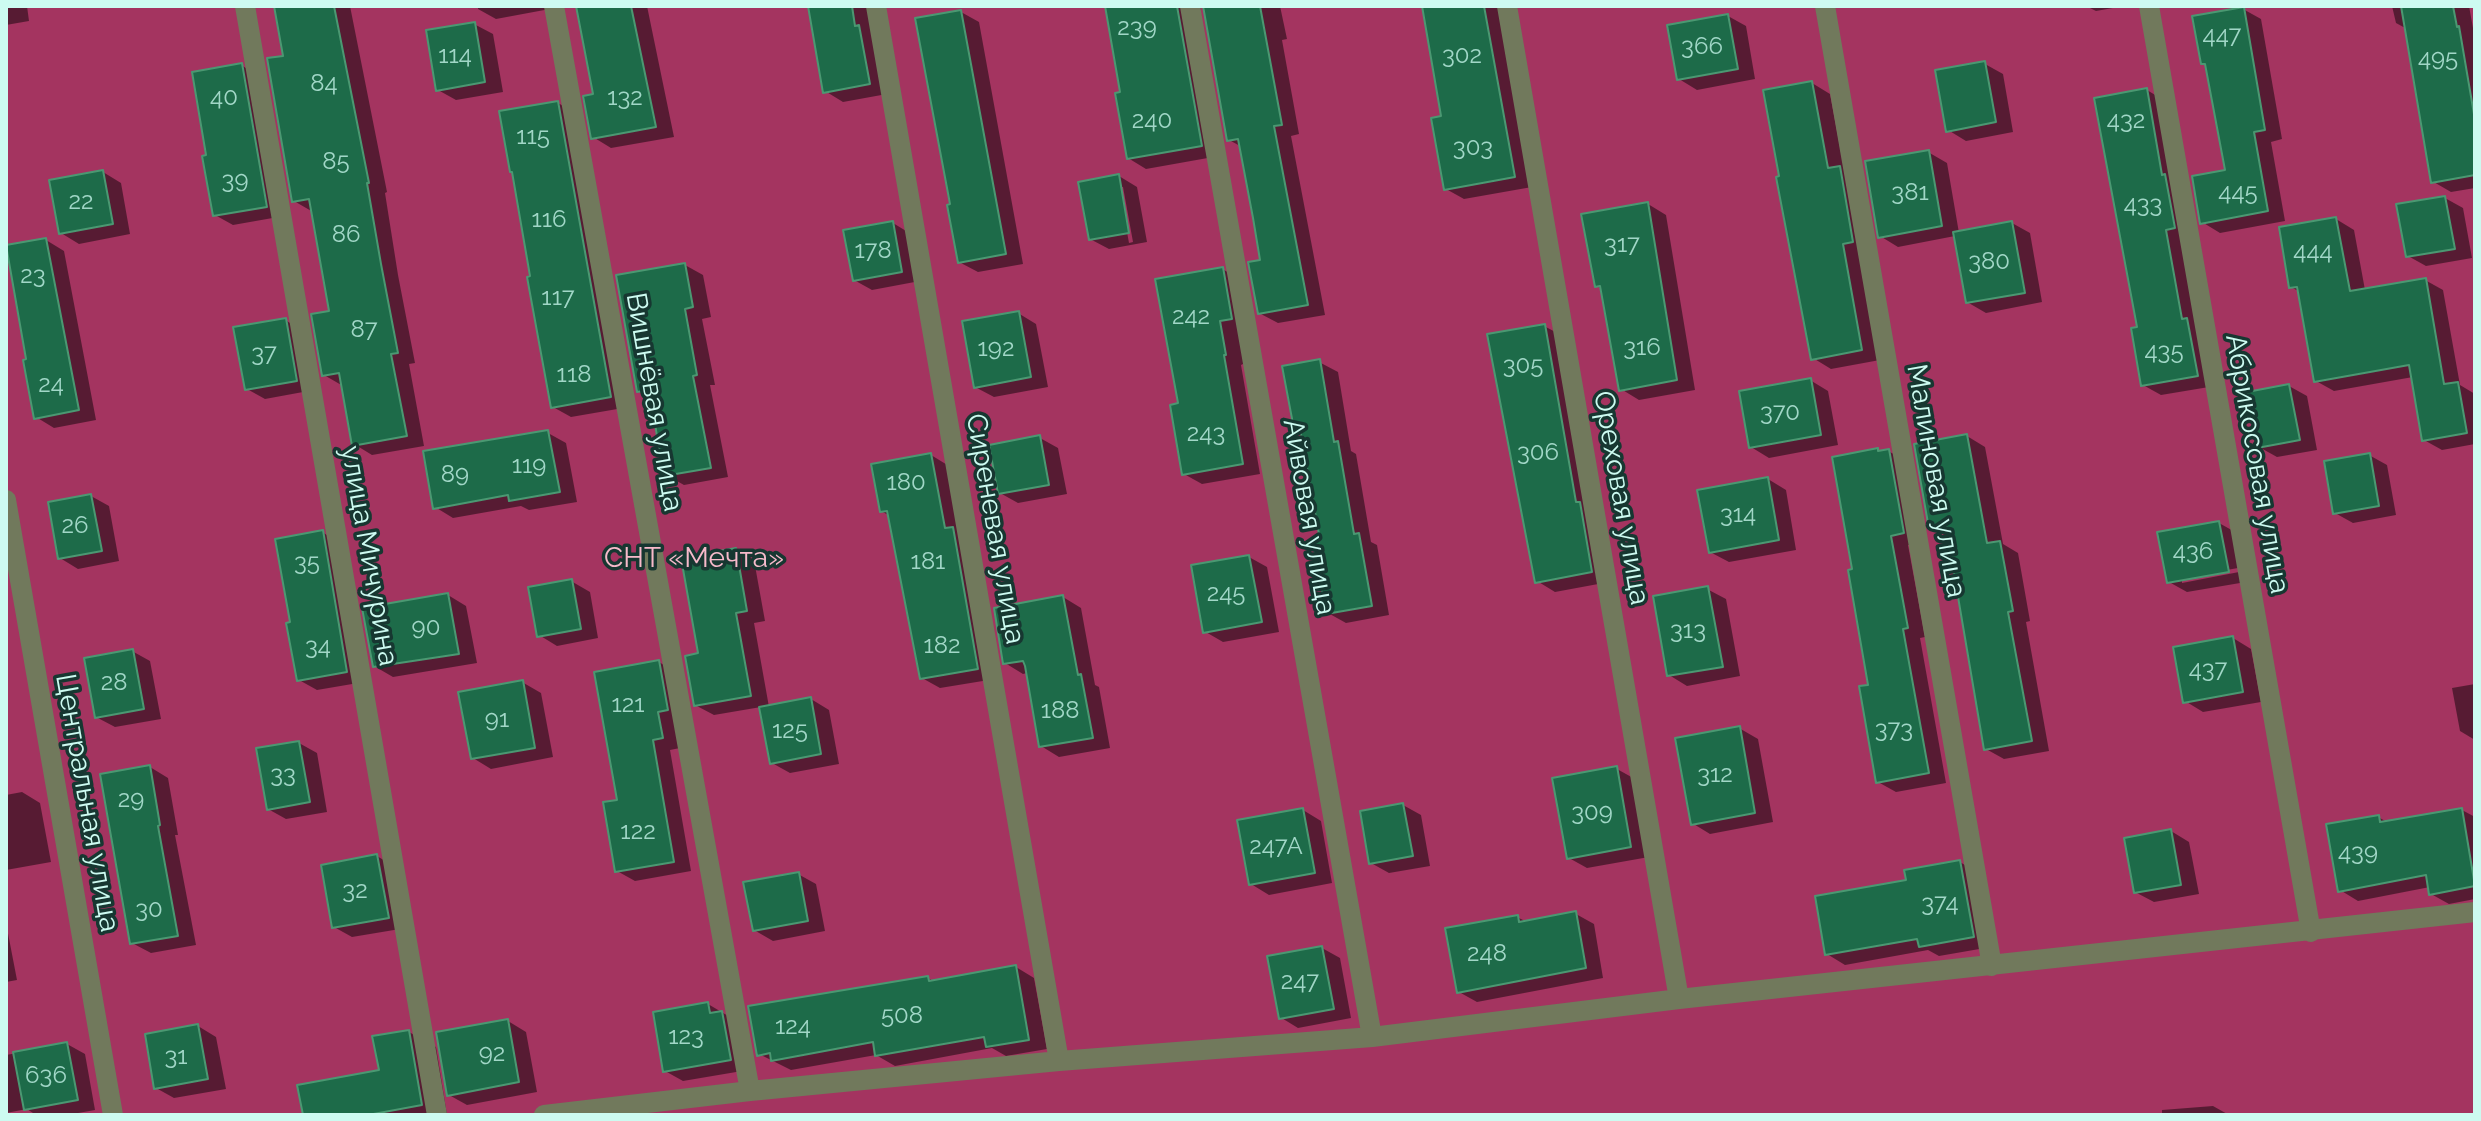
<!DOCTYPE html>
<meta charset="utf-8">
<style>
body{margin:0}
#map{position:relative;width:2481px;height:1121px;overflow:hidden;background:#0a443c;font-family:Raleway,sans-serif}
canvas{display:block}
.frame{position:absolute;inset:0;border:8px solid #cdfbf1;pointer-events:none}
</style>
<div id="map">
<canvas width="2481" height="1121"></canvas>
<div class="frame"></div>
</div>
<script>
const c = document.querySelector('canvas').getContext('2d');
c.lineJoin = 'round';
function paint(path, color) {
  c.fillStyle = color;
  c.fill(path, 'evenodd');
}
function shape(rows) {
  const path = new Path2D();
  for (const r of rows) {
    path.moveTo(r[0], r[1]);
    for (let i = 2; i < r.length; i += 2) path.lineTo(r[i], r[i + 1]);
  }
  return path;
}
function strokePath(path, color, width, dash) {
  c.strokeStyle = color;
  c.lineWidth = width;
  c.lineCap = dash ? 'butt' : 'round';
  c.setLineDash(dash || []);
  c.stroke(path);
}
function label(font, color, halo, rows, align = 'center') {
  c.font = font + ' Raleway,sans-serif';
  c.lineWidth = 7;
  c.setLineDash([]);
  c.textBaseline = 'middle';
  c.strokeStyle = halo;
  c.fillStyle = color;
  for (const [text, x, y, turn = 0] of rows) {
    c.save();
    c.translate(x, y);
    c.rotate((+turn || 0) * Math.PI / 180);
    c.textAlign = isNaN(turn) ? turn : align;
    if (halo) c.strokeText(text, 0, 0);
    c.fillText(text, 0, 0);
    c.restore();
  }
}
paint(shape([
 [6,6,2475,6,2475,1115,6,1115]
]), '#a43460');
paint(shape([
 [6,6,27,6,29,21,6,25],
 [276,6,350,6,387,192,385,193,398,275,415,363,409,364,424,446,372,455,354,444,343,386,324,375,331,312,313,212,294,201,285,57],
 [478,6,566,6,496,19,478,9],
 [578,6,647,6,674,137,611,148,593,137,595,96],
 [809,6,867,6,887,94,843,102,825,91],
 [1107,6,1200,6,1219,156,1146,169,1128,158,1122,94],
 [1205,6,1280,6,1287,39,1282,40,1299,134,1291,136,1325,315,1278,323,1259,313,1262,262,1242,147,1229,140],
 [1424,6,1503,6,1532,187,1464,199,1446,189,1444,118],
 [2086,6,2124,6,2096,11],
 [2392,6,2469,6,2475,39,2475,188,2451,192,2432,181,2407,29,2396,23],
 [2243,9,2261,19,2282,139,2271,142,2285,221,2220,233,2202,222,2227,172,2207,66,2203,63],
 [961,12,979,22,1023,264,978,272,959,262,952,206],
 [1728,16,1746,26,1755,79,1697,90,1679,79],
 [474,24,493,34,503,92,456,100,438,90],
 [1985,64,2003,74,2013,132,1966,141,1948,130],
 [241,65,259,76,284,216,233,225,215,215,209,157],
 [1812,83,1830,94,1880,360,1831,369,1813,358],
 [2147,90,2165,101,2215,386,2161,395,2143,385,2139,329],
 [558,103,576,113,629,407,571,417,553,407,532,278],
 [1928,152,1947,163,1959,233,2012,223,2030,233,2042,302,1986,313,1967,302,1955,236,1898,247,1880,236],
 [103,172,121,183,130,234,79,244,61,233],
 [1119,176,1137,187,1147,242,1109,249,1090,239],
 [1119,187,1123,187,1133,242,1129,243],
 [2445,198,2463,208,2472,258,2426,266,2408,256],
 [1648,204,1666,215,1695,390,1639,400,1621,389,1603,290,1597,286],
 [2336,219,2354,230,2365,290,2425,280,2443,290,2460,385,2475,394,2475,444,2442,450,2424,440,2413,377,2334,391,2316,381,2300,292,2291,287],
 [893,223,911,234,920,281,872,290,854,280],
 [46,240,64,251,96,420,54,428,36,417,29,361],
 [685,265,703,275,711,317,702,319,715,385,710,385,728,477,684,485,666,475,653,399,639,391],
 [1222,269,1241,279,1243,364,1241,365,1260,474,1202,484,1184,474],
 [1018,313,1036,324,1048,387,994,397,975,387],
 [285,320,304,331,314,390,265,399,247,389],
 [1544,326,1563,336,1609,582,1555,592,1537,581],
 [1319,362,1338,372,1351,451,1356,454,1371,542,1377,545,1389,615,1346,623,1328,613,1322,541,1301,426,1295,422],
 [1810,380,1828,391,1838,445,1769,458,1751,447],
 [2289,386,2307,396,2317,450,2277,457,2259,447],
 [548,433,566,443,577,502,529,510,521,506,453,518,435,507],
 [1967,436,1985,447,2003,544,2018,553,2030,621,2026,622,2049,751,2004,759,1986,749,1949,538,1931,527],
 [1040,438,1058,448,1067,494,1018,503,1000,493],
 [1878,450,1888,451,1907,461,1921,543,1908,545,1925,637,1920,638,1946,783,1896,792,1878,782,1871,686],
 [931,455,949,466,995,679,940,688,922,678,890,516,881,511],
 [2369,455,2387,465,2396,515,2353,523,2335,513],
 [1768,479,1786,490,1796,550,1729,562,1710,552],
 [91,496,109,506,119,561,78,569,60,558],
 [2219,523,2237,533,2246,582,2187,592,2169,582],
 [2238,568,2239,572,2182,583,2182,578],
 [322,532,340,543,364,682,317,690,299,680,292,624],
 [736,550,754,560,765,621,754,623,769,707,811,699,829,710,839,764,790,773,772,763,761,707,714,715,695,705,700,655],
 [1249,557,1267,567,1279,632,1223,642,1204,631],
 [571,581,590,592,598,638,557,646,539,635],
 [1707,589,1726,599,1740,676,1687,686,1669,675],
 [448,595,466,606,477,663,393,677,374,666],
 [1063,597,1081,608,1095,685,1099,687,1110,748,1059,757,1041,746,1027,673,1023,674,1005,663],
 [2233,638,2251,649,2261,702,2203,712,2185,701],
 [132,651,150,661,161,719,115,727,96,717],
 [659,662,677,673,680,748,670,750,691,871,635,881,617,871],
 [522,682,541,693,553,757,491,769,473,758],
 [2475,684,2475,740,2460,731,2452,688],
 [1739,728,1758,739,1773,822,1710,834,1692,823],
 [299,743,317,753,327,812,286,819,268,809],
 [150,767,168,778,178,835,175,835,196,945,151,953,132,943],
 [1617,769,1635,779,1649,857,1587,868,1569,858],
 [22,792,40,803,51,862,6,870,6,795],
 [1403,805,1421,815,1430,866,1389,873,1371,863],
 [1303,810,1321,821,1332,883,1269,895,1251,884],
 [2462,810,2475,817,2475,899,2449,904,2431,894,2430,887,2358,901,2340,890,2378,817,2389,823],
 [2171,831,2189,842,2199,894,2154,902,2135,892],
 [377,856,395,867,406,928,352,937,334,927],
 [1960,862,1978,873,1991,947,1939,956,1928,950,1845,965,1827,954],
 [798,874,816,884,825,931,773,941,754,930],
 [1576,914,1594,924,1603,978,1477,1002,1459,992,1517,917,1527,922],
 [6,923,17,980,6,982],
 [1322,948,1340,958,1351,1018,1298,1028,1280,1017],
 [1016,967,1034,978,1047,1049,1006,1056,992,1048,895,1066,876,1055,791,1070,759,1054,928,978,935,982],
 [708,1004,740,1023,748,1070,683,1081,665,1071],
 [508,1021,526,1032,537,1092,467,1105,449,1095],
 [198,1026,216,1037,226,1089,174,1098,156,1088],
 [409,1032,436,1047,447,1115,305,1115,381,1071],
 [67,1044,85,1054,95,1110,67,1115,36,1115,27,1109,6,1113,6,1055],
 [2213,1106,2229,1115,2162,1115,2162,1110]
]), '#0007');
const building = shape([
 [274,6,334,6,369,183,367,183,381,264,398,353,391,354,407,436,352,446,339,373,322,376,311,314,329,311,309,199,292,202,267,58,283,56,274,6],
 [576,6,631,6,656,127,591,139,583,96,593,94,576,6],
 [808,6,852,6,855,26,859,25,870,84,823,93,808,6],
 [1105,6,1177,6,1202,146,1127,159,1115,93,1120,92,1105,6],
 [1203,6,1260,6,1282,125,1274,126,1308,305,1258,314,1248,262,1260,260,1253,218,1238,139,1227,141,1203,6],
 [1422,6,1484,6,1515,177,1444,190,1431,118,1441,116,1422,6],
 [2401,6,2453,6,2457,27,2459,26,2475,120,2475,175,2431,183,2401,6],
 [2244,7,2265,130,2254,132,2268,211,2200,224,2192,176,2225,170,2205,64,2201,64,2192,16,2244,7],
 [961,10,1006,254,958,263,947,205,950,204,915,18,961,10],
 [1728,14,1738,69,1677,80,1667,25,1728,14],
 [475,22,485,82,436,91,426,30,475,22],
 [1985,61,1996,122,1946,132,1935,70,1985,61],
 [242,63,267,207,213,216,202,156,206,155,192,72,242,63],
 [1812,81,1828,168,1840,166,1853,242,1843,244,1862,350,1811,360,1776,177,1779,176,1763,90,1812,81],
 [2147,88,2162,175,2165,174,2175,228,2166,230,2182,319,2187,318,2198,376,2141,386,2131,328,2137,327,2094,98,2147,88],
 [558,101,611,397,551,408,527,277,530,276,512,172,510,172,499,111,558,101],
 [1929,150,1942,226,1878,238,1865,161,1929,150],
 [103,170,113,224,59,234,49,180,103,170],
 [1119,174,1129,233,1089,240,1078,182,1119,174],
 [2445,196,2455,249,2406,257,2396,204,2445,196],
 [1648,202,1677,380,1619,391,1600,286,1595,287,1581,214,1648,202],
 [2336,217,2350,291,2426,278,2444,384,2458,382,2467,433,2422,441,2409,365,2314,382,2297,287,2289,288,2279,227,2336,217],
 [893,221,902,272,853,281,843,230,893,221],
 [2012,221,2025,293,1966,303,1953,232,2012,221],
 [46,238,79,410,34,419,23,360,26,359,6,245,46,238],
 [685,263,693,307,685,309,697,375,693,376,711,468,664,476,649,390,637,392,616,275,685,263],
 [1223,267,1232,319,1220,321,1226,355,1224,355,1243,464,1182,475,1170,405,1178,403,1155,279,1223,267],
 [1019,311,1031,377,974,388,962,321,1019,311],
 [286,318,297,381,245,390,233,327,286,318],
 [1545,324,1576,502,1580,502,1592,572,1535,583,1487,334,1545,324],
 [1320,359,1334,442,1338,441,1354,534,1359,533,1372,606,1326,614,1313,541,1320,540,1299,423,1293,424,1282,366,1320,359],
 [1811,378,1821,435,1749,448,1739,391,1811,378],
 [2289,384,2300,440,2257,448,2247,392,2289,384],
 [548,430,560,492,509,501,508,495,433,509,423,451,548,430],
 [1967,434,1987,543,2000,541,2013,611,2008,612,2032,741,1984,750,1946,526,1929,529,1914,444,1967,434],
 [1040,435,1049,485,998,494,989,445,1040,435],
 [1878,448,1878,451,1889,449,1904,533,1891,536,1908,628,1903,629,1929,773,1876,783,1859,686,1868,685,1848,570,1852,569,1832,457,1878,448],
 [931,453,945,528,953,527,978,669,920,679,887,511,880,512,871,464,931,453],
 [2370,453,2379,506,2333,514,2324,461,2370,453],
 [1768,477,1779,540,1709,553,1697,490,1768,477],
 [91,494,102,551,58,559,48,502,91,494],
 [2219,521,2229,572,2167,583,2157,532,2219,521],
 [323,530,347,672,297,681,286,623,290,622,275,539,323,530],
 [736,548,747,611,736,613,751,696,694,706,685,656,698,653,681,558,736,548],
 [1249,555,1262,622,1203,633,1191,565,1249,555],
 [572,579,581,629,537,637,528,587,572,579],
 [1708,586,1723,667,1667,676,1653,596,1708,586],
 [448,593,459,654,373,667,362,608,448,593],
 [1063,595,1078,675,1081,674,1093,738,1039,747,1025,666,1023,661,1003,664,994,608,1063,595],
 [2233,636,2243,692,2183,703,2173,647,2233,636],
 [133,649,144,709,95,718,84,658,133,649],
 [659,660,668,710,658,712,663,738,653,740,674,862,615,872,603,802,617,800,594,672,659,660],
 [523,680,535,748,471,759,458,692,523,680],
 [811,697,821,754,770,764,759,707,811,697],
 [1740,726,1755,813,1691,825,1675,738,1740,726],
 [299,741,310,802,267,810,256,748,299,741],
 [150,765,160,825,158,826,178,936,130,944,100,774,150,765],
 [1617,766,1631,847,1567,859,1552,778,1617,766],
 [1403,803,1413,856,1369,864,1360,811,1403,803],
 [1303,808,1315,873,1249,885,1237,820,1303,808],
 [2462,808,2475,886,2429,895,2426,875,2338,892,2326,824,2379,815,2380,822,2462,808],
 [2171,829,2181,885,2134,893,2124,838,2171,829],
 [377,854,389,918,332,928,321,865,377,854],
 [1960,860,1974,937,1919,947,1917,939,1825,955,1815,896,1906,880,1904,870,1960,860],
 [799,872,808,921,753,931,743,882,799,872],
 [1576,911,1586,968,1457,993,1445,928,1518,915,1519,922,1576,911],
 [1322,946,1334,1009,1279,1019,1267,956,1322,946],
 [1016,965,1029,1040,986,1047,984,1037,875,1056,873,1042,771,1061,770,1053,757,1056,748,1006,928,976,929,981,1016,965],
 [708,1002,710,1013,722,1011,731,1060,663,1072,653,1012,708,1002],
 [508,1019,519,1082,447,1096,436,1032,508,1019],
 [198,1024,208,1079,154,1089,145,1034,198,1024],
 [409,1030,422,1105,368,1115,303,1115,297,1085,379,1070,372,1036,409,1030],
 [67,1042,78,1100,24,1110,13,1052,67,1042]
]);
paint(building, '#1d6b49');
strokePath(building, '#4b9872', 2);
strokePath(shape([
 [245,6,437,1115],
 [554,6,750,1091],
 [876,6,1059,1061],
 [1190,6,1372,1037],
 [1507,6,1679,999],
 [1825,6,1992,966],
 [2149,6,2311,932],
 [6,500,113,1115],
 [544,1115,750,1091,1059,1061,1372,1037,1679,999,2475,912]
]), '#71795c', 20);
label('24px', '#a1d7c7', null, [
 ["239",1137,28],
 ["447",2222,36],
 ["366",1702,47],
 ["114",455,56],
 ["302",1462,56],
 ["495",2438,59],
 ["84",324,84],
 ["40",224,98],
 ["132",625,98],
 ["240",1152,121],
 ["432",2126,121],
 ["115",533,137],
 ["303",1473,148],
 ["85",336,162],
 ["39",235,181],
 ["381",1910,193],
 ["445",2238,193],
 ["22",81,202],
 ["433",2143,205],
 ["116",549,220],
 ["86",346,235],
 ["317",1622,245],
 ["178",873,251],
 ["444",2313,252],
 ["380",1989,262],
 ["23",33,276],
 ["117",558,298],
 ["242",1191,317],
 ["87",364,330],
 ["316",1642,348],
 ["192",996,349],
 ["435",2164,352],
 ["37",264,354],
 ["305",1523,366],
 ["118",574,375],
 ["24",51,385],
 ["370",1780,413],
 ["243",1206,434],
 ["306",1538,453],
 ["119",529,466],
 ["89",455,475],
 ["180",906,483],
 ["314",1738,515],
 ["26",75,526],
 ["436",2193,552],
 ["181",928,562],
 ["35",307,563],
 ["245",1226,594],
 ["90",426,628],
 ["313",1688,631],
 ["182",942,646],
 ["34",318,647],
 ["437",2208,670],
 ["28",114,683],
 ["121",628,705],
 ["188",1060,711],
 ["91",497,720],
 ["373",1894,730],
 ["125",790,731],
 ["33",283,775],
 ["312",1715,775],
 ["29",131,800],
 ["309",1592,813],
 ["122",638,832],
 ["247А",1276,847],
 ["439",2358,853],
 ["32",355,891],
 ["374",1940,904],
 ["30",149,910],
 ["248",1487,954],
 ["247",1300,982],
 ["508",902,1016],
 ["124",793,1027],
 ["123",686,1037],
 ["92",492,1054],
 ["31",176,1057],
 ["636",46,1076]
]);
label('28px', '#cdfbf1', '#173731', [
 ["Вишнёвая улица",654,402,80],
 ["Абрикосовая улица",2257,464,80],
 ["Малиновая улица",1936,481,80],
 ["Ореховая улица",1621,498,80],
 ["Айвовая улица",1309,517,80],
 ["Сиреневая улица",995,529,80],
 ["улица Мичурина",369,556,80],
 ["Центральная улица",87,803,80]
]);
label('28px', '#f7bacb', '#173731', [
 ["СНТ «Мечта»",694,559]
]);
</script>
